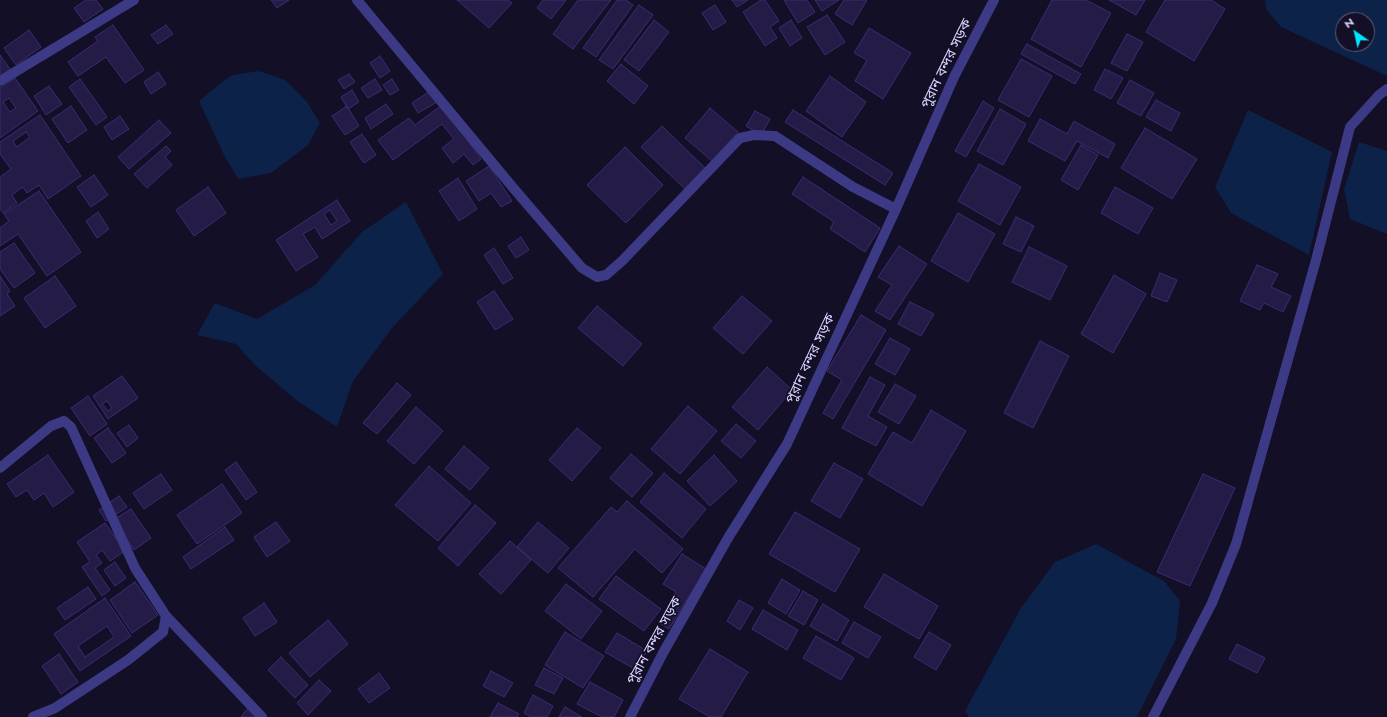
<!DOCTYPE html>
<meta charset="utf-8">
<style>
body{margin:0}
#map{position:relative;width:1387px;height:717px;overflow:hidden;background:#130f26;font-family:Jost,sans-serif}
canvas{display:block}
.north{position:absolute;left:1335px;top:12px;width:40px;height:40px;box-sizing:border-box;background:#130f26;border:1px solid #625e7d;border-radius:50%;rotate:326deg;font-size:11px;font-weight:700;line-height:16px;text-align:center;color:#d9d4ff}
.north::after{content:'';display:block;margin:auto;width:14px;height:18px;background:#00e5ff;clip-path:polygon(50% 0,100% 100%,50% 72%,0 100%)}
</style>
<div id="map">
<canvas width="1387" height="717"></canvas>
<div class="north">N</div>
</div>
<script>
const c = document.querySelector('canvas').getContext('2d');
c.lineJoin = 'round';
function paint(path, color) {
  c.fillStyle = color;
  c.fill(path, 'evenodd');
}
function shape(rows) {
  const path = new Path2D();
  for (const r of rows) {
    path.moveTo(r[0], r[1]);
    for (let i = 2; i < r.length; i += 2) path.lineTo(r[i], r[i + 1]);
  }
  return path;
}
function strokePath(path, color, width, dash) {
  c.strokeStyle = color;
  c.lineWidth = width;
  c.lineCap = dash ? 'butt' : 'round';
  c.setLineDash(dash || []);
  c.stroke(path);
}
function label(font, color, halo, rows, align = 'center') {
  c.font = font + ' Jost,"Noto Sans Bengali",sans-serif';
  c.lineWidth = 3.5;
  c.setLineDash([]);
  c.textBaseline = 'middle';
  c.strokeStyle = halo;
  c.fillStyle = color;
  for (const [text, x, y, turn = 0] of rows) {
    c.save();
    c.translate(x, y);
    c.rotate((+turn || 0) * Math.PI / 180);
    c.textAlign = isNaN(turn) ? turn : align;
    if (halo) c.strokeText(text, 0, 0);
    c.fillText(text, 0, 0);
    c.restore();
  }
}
paint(shape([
 [1265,0,1387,0,1387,76,1281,27,1266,9],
 [1343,20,1367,20,1367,44,1343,44],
 [259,71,285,80,307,102,320,123,308,145,271,173,238,179,224,155,199,101,218,85,232,75],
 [1248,110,1332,152,1309,255,1231,213,1215,187],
 [1359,142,1387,151,1387,234,1350,219,1344,189],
 [406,202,443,274,392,328,353,381,337,427,296,400,255,365,236,344,197,335,215,303,257,319,315,285,362,232],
 [1096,544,1164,581,1180,601,1176,639,1137,717,969,717,965,711,1021,608,1055,562]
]), '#0c2248');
const building = shape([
 [86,0,96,0,103,9,84,22,74,8,86,0],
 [271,0,289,0,277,8,271,0],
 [457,0,508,0,512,3,489,28,457,0],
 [543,0,566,0,551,19,537,8,543,0],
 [578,0,611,0,573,49,553,34,578,0],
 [617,0,626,0,633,5,596,57,583,48,617,0],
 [732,0,748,0,737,7,732,0],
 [761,0,765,0,779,21,770,27,777,38,765,46,743,12,761,0],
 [784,0,807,0,815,12,798,23,784,0],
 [815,0,839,0,822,11,815,0],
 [844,0,867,0,852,25,835,14,844,0],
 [1052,0,1086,0,1111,13,1081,67,1031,39,1052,0],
 [1109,0,1145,0,1136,15,1109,0],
 [1165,0,1211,0,1225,9,1194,61,1146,32,1165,0],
 [639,5,653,15,613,69,599,60,639,5],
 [715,5,726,22,713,30,702,13,715,5],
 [827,15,845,42,825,55,807,27,827,15],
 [654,20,669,32,639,71,624,60,654,20],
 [791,20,802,38,790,46,779,28,791,20],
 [113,25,144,70,125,83,106,57,78,76,68,62,98,41,95,37,113,25],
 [166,25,173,34,158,44,151,35,166,25],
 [869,28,911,53,883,99,855,81,867,60,854,53,869,28],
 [29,30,41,47,16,65,4,48,29,30],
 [1127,34,1143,42,1127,71,1111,63,1127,34],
 [1027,44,1081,74,1075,84,1021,54,1027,44],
 [0,55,10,69,0,77,0,55],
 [380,56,390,71,380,78,370,63,380,56],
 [1021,59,1052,76,1029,117,998,100,1021,59],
 [621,64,648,86,634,104,607,81,621,64],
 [1105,69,1123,78,1111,99,1094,90,1105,69],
 [158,72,166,84,151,94,144,82,158,72],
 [349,74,355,82,344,89,338,80,349,74],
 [830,76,866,102,842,137,806,111,830,76],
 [15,78,38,111,0,138,0,88,15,78],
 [9,98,16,108,10,112,3,102,9,98],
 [80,79,107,117,96,125,69,87,80,79],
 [375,79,382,90,368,98,361,88,375,79],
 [392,79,399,90,390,95,383,85,392,79],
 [1130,80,1154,93,1141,116,1117,103,1130,80],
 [49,86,62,104,46,115,34,96,49,86],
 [352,90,359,102,348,109,341,97,352,90],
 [430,91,437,102,418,113,412,103,430,91],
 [1156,100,1180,113,1171,131,1146,117,1156,100],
 [983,101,994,108,966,157,955,151,983,101],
 [386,104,393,114,371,129,365,118,386,104],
 [442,105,481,159,473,165,464,154,453,163,442,148,454,139,442,124,393,160,378,140,409,118,415,125,442,105],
 [71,106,87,130,68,143,52,119,71,106],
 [347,106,359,126,345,135,332,116,347,106],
 [710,108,738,132,712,161,685,138,710,108],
 [1000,109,1026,124,1003,165,977,151,1000,109],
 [793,110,893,173,885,185,785,122,793,110],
 [755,111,770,119,761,135,746,126,755,111],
 [40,115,81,176,48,199,39,185,27,193,23,187,12,195,17,203,3,213,0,209,0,177,11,169,0,154,0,142,40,115],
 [26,132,30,137,17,147,13,141,26,132],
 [120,116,129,129,112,140,104,127,120,116],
 [1040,119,1067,134,1074,121,1115,144,1108,158,1077,141,1065,161,1028,141,1040,119],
 [159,120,171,133,129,169,118,157,159,120],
 [662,126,705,168,685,189,641,147,662,126],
 [1145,128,1197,159,1172,199,1121,168,1145,128],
 [362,134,376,155,364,163,350,142,362,134],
 [1081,145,1098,155,1078,190,1061,180,1081,145],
 [166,146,171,151,165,157,172,165,147,188,134,174,166,146],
 [625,147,663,185,626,223,587,185,625,147],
 [979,164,1021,187,1000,225,958,201,979,164],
 [489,166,512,201,501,207,491,193,479,201,466,181,489,166],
 [94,175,108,195,91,207,77,187,94,175],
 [803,177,880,228,865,252,830,229,834,222,792,194,803,177],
 [458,178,477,209,459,221,439,191,458,178],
 [208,187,226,213,194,236,176,210,208,187],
 [1115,187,1153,208,1138,234,1101,213,1115,187],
 [39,191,81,252,47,276,18,234,0,246,0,228,9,221,4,214,39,191],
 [337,200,350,221,322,239,315,227,303,234,318,257,296,271,276,240,337,200],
 [330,210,337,221,331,225,324,214,330,210],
 [98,212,109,229,97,238,86,221,98,212],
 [958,213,995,234,968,282,931,261,958,213],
 [1016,217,1034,226,1021,252,1003,244,1016,217],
 [521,237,529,250,516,258,508,246,521,237],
 [14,243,35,273,14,288,0,269,0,252,14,243],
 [899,246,927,264,890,320,875,311,892,285,878,277,899,246],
 [1029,247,1067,266,1050,300,1012,282,1029,247],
 [494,248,513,278,503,284,484,255,494,248],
 [1257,265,1278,274,1271,287,1291,296,1283,312,1264,303,1260,310,1240,301,1257,265],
 [1160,273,1177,280,1167,302,1151,296,1160,273],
 [1114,275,1146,294,1113,353,1081,334,1114,275],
 [0,276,10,291,7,294,15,306,0,316,0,276],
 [55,276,76,306,45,328,24,298,55,276],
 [494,291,513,319,495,330,477,302,494,291],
 [742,296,772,321,743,354,713,328,742,296],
 [910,302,934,314,921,336,898,324,910,302],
 [597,306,642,344,623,366,578,328,597,306],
 [861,315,886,330,833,419,823,413,842,380,827,371,861,315],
 [890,338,910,349,895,375,875,364,890,338],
 [1040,341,1069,356,1033,428,1004,413,1040,341],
 [767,367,792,390,758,430,732,407,767,367],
 [122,376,138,398,108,419,93,396,122,376],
 [107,401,112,408,108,411,102,404,107,401],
 [870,377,885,385,868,416,887,427,876,446,842,428,870,377],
 [397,383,411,395,377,434,363,423,397,383],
 [895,384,916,396,899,424,878,412,895,384],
 [88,396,107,424,90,436,71,408,88,396],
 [688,406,717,431,680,474,651,449,688,406],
 [416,407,443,431,414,464,387,441,416,407],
 [931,410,966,431,922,506,868,474,893,432,912,443,931,410],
 [736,424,756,441,741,458,721,441,736,424],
 [129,425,138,438,127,447,117,433,129,425],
 [108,428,126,453,112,463,94,438,108,428],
 [577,428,601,448,572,481,549,460,577,428],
 [464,446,489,468,470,490,445,469,464,446],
 [631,454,653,473,632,497,610,478,631,454],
 [48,455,74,492,53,507,44,493,34,500,27,490,16,497,7,484,48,455],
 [714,455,737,481,710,506,687,481,714,455],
 [236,462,257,492,246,500,225,470,236,462],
 [834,463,863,479,840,518,811,501,834,463],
 [429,466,471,503,438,541,395,505,429,466],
 [664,473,706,509,682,538,640,502,664,473],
 [161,474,172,490,144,509,133,493,161,474],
 [1203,474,1235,488,1190,586,1157,572,1203,474],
 [222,484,242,513,197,544,177,515,222,484],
 [119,496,127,507,106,521,99,510,119,496],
 [627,501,683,549,662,573,635,549,593,597,558,568,611,507,617,512,627,501],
 [475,505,496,523,458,566,438,548,475,505],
 [131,509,151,538,134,550,113,520,131,509],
 [795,512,860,549,835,592,769,554,795,512],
 [276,522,290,541,267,557,254,537,276,522],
 [538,522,569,548,548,573,517,547,538,522],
 [105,523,125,551,110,561,102,550,96,555,102,563,95,568,110,590,102,596,82,567,90,562,77,542,105,523],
 [225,527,234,540,191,569,183,557,225,527],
 [510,541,531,560,501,594,479,574,510,541],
 [682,554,706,569,669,629,658,622,676,592,663,584,682,554],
 [115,562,126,578,115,586,104,570,115,562],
 [884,574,938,606,919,639,864,607,884,574],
 [616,576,661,609,644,631,599,599,616,576],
 [782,579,800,590,786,614,768,603,782,579],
 [135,582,158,615,132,633,110,600,135,582],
 [566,584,602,611,581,639,545,611,566,584],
 [88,587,96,599,65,620,57,608,88,587],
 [803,591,818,600,804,625,788,616,803,591],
 [105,598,131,636,80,671,54,634,105,598],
 [107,626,114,637,85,657,78,646,107,626],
 [739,600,753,608,740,630,727,621,739,600],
 [264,603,277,622,255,636,243,618,264,603],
 [823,604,849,620,837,641,810,626,823,604],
 [763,610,798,630,787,650,752,629,763,610],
 [328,620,348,644,310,677,289,653,328,620],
 [854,622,881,637,868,658,842,643,854,622],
 [565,632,604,656,583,688,545,665,565,632],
 [929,632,951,645,936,670,914,657,929,632],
 [617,633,647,651,636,670,605,652,617,633],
 [816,636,854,658,841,680,803,658,816,636],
 [1237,644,1265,658,1257,673,1229,659,1237,644],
 [710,649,748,672,721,717,710,717,679,699,710,649],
 [59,654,78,682,61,694,42,666,59,654],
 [281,657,308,685,295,698,268,670,281,657],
 [544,668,563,678,554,694,535,685,544,668],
 [491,671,513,683,504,697,483,686,491,671],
 [379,673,390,688,369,703,358,689,379,673],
 [319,680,331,691,308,715,297,703,319,680],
 [590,682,623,700,614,717,602,717,577,704,590,682],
 [533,695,553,706,547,717,531,717,524,713,533,695],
 [498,703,519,714,517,717,490,717,498,703],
 [565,707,582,717,559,717,565,707],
 [248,708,259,717,241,717,248,708]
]);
paint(building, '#241b47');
strokePath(building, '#3b2d73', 1);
strokePath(shape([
 [357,0,515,190,582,268,597,277,606,275,622,261,740,138,754,135,775,136,853,187,896,209],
 [0,81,134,0],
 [0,468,51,426,64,421,71,427,135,568,166,616,262,717],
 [33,717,55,708,128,660,163,632,166,616],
 [1153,717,1212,603,1236,544,1316,260,1350,127,1379,95,1387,89]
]), '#3d3a85', 10);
strokePath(shape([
 [630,717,663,653,728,538,787,444,896,209,954,77,994,0]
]), '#3d3a85', 10);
label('14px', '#d9d4ff', '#130f26', [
 ["পুরান বন্দর সড়ক",947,64,-64],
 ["পুরান বন্দর সড়ক",811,359,-65],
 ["পুরান বন্দর সড়ক",655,641,-61]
]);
</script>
